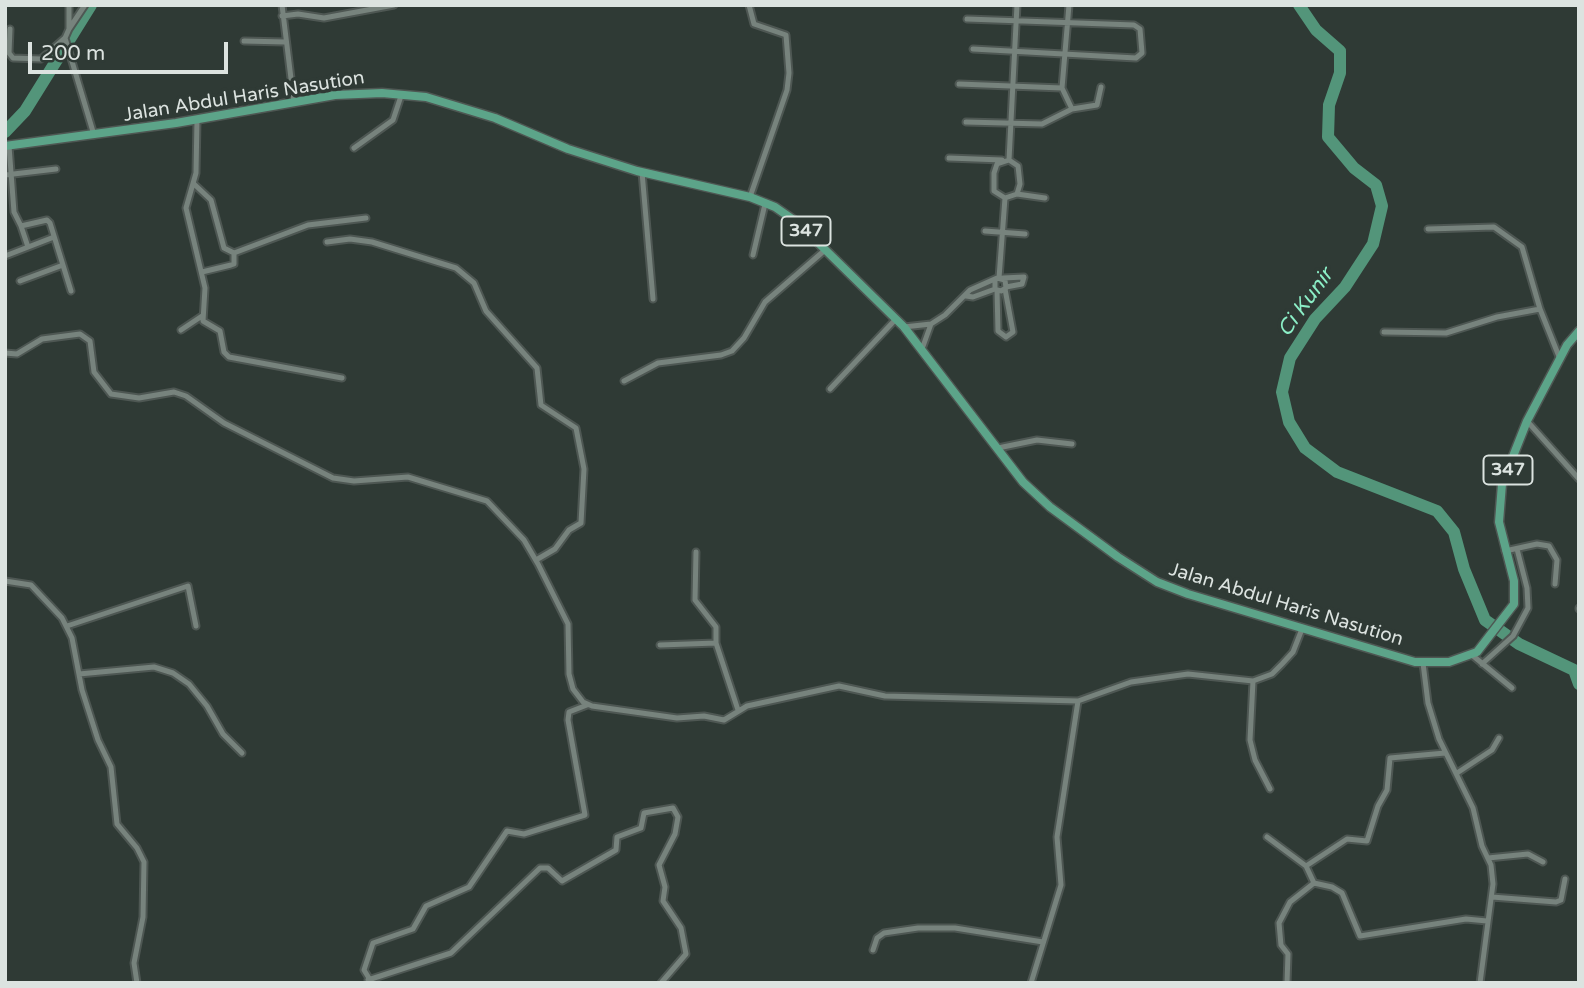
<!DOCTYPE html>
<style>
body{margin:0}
#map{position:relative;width:1584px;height:988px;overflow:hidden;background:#2f3a35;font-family:"Varela Round",sans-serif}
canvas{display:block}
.frame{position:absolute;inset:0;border:7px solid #dce3e0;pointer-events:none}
.scale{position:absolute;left:28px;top:42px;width:200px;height:32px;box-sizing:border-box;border:4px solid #dce3e0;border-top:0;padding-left:9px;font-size:21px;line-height:24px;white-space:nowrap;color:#dce3e0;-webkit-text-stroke:5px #2f3a35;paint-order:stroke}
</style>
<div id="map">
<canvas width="1584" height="988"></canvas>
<div class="frame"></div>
<div class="scale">200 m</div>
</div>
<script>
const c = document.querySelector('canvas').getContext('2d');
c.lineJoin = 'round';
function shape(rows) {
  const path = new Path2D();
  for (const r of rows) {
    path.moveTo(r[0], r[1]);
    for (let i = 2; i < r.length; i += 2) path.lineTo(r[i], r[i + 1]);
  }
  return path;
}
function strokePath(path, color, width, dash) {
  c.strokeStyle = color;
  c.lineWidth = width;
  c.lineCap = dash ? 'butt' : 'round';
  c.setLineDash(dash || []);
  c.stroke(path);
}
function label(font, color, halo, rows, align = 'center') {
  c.font = font + ' "Varela Round",sans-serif';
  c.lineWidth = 7;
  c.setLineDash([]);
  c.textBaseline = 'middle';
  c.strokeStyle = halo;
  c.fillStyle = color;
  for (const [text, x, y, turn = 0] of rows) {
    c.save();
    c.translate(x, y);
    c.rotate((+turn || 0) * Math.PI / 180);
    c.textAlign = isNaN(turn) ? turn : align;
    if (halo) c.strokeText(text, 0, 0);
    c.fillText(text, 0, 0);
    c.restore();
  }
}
strokePath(shape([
 [1299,5,1316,30,1340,51,1340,73,1329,105,1328,137,1354,168,1376,185,1382,206,1373,244,1345,287,1315,319,1290,358,1282,392,1289,422,1305,448,1337,472,1437,511,1454,532,1464,569,1485,620,1519,644,1574,670,1579,684],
 [5,132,25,111,91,5]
]), '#53957a', 12);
const minor = shape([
 [69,5,69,29,65,38,94,135],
 [282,5,294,103],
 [749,5,754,24,786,35,789,73,787,90,750,197],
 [282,16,298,14,324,18,394,5],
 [967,19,1134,25,1140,29,1142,53,1136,58,973,49],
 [10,29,9,53,13,58,41,59,65,38],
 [69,29,85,5],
 [244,41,285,42],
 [959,84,1062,88,1069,5],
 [1062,88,1072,109,1097,105,1101,87],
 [197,120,196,173,186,208,205,288,203,321,220,331,224,352,229,357,342,378],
 [966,122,1042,124,1072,109],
 [9,146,14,212,21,226,47,220,50,223,71,291],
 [354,148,393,120,401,96],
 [949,158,1002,160],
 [642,172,653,299],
 [5,175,56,169],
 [194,184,211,200,224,248,234,253],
 [1017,194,1045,198],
 [1005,198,1017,194,1020,184,1018,166,1009,160],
 [21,226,28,247],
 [1428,229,1494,227,1522,247,1540,309,1560,359],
 [985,231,1025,234],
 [327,242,350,239,372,242,456,268,474,283,486,311,537,368,541,405,576,428,584,469,581,523,569,530,555,549,536,560],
 [753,255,765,204],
 [5,256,54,237],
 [202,272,231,265,234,264,234,253,308,225,366,218],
 [999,278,1005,198,994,191,994,173,997,164,1009,160,1017,5],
 [1003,278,1024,277,1022,284,1006,287],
 [20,281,63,265],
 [997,290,998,331,1006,337,1013,332,1005,289],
 [966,296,973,297,995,289],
 [904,327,931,324,945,315,970,290,997,278,1005,280,1006,288,1001,291,995,289,995,280],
 [181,330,202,316],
 [1384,332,1446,333,1497,317,1540,309],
 [922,349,931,324],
 [5,353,17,354,42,339,80,334,90,341,94,372,111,394,139,398,174,392,186,396,224,423,333,478,354,481,408,477,487,501,524,540,538,564,568,624,569,674,573,689,583,702,592,706,677,718,704,716,724,720,747,706,839,686,885,696,1078,701,1131,682,1188,674,1253,681,1272,674,1282,664,1293,652,1302,629],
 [624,381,658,363,721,355,732,351,744,338,765,302,825,250],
 [830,389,895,320],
 [1527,421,1579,479],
 [998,448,1037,440,1072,444],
 [1505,551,1537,544,1549,546,1557,560,1555,584],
 [696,552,695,600,716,627,716,643,738,710],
 [5,581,31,585,62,618,72,638,82,690,98,740,111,767,117,824,137,848,144,862,143,917,134,963,137,983],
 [1579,608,1579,609],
 [67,626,188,586,196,626],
 [660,645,716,643],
 [1472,655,1512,688],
 [1423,663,1428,703,1439,739,1473,808,1482,846,1491,865,1493,884,1480,983],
 [1482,664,1513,636,1528,608,1527,588,1517,549],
 [79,674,154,667,173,673,189,684,207,706,223,734,242,753],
 [1253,681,1250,740,1255,760,1270,789],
 [1457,773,1492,750,1499,738],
 [1267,837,1306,866,1347,839,1367,841,1378,806,1387,790,1390,758,1445,753],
 [1488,858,1528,854,1543,862],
 [1306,866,1314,883],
 [1492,897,1556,902,1561,900,1565,879],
 [873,950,877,938,884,933,918,928,955,928,1043,942],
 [368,980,451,953,540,868,548,868,562,881,616,850,617,837,641,828,644,813,673,808,678,817,675,834,659,865,665,887,663,901,681,928,686,954,661,983],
 [372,983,364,970,373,943,413,929,426,906,469,887,507,831,524,834,585,815,568,720,569,712,587,705],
 [1031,983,1061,885,1057,837,1078,701],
 [1287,983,1288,954,1281,945,1279,923,1290,902,1314,883,1332,887,1342,893,1360,936,1466,919,1487,921]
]);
const primary = shape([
 [5,146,176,123,335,95,382,93,426,97,495,118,568,149,637,171,750,197,775,207,798,223,904,327,1023,482,1050,507,1118,557,1157,582,1188,594,1415,662,1449,662,1477,652,1514,604,1514,581,1499,522,1502,484,1527,421,1567,345,1579,331]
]);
strokePath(minor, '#4e5753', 9);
strokePath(primary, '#4e5753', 11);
strokePath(minor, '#77837d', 5);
strokePath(primary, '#5ca489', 8);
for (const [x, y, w] of [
 [806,231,49],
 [1508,470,49]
]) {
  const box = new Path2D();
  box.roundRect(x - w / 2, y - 14.5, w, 29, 5);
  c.fillStyle = '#2f3a35';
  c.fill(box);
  strokePath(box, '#dce3e0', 2);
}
label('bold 18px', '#dce3e0', null, [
 ["347",806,231],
 ["347",1508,470]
]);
label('19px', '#dce3e0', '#2f3a35', [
 ["Jalan Abdul Haris Nasution",244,97,-9],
 ["Jalan Abdul Haris Nasution",1286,605,17]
]);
label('italic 21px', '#8cefc7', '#2f3a35', [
 ["Ci Kunir",1306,303,-54]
]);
</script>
